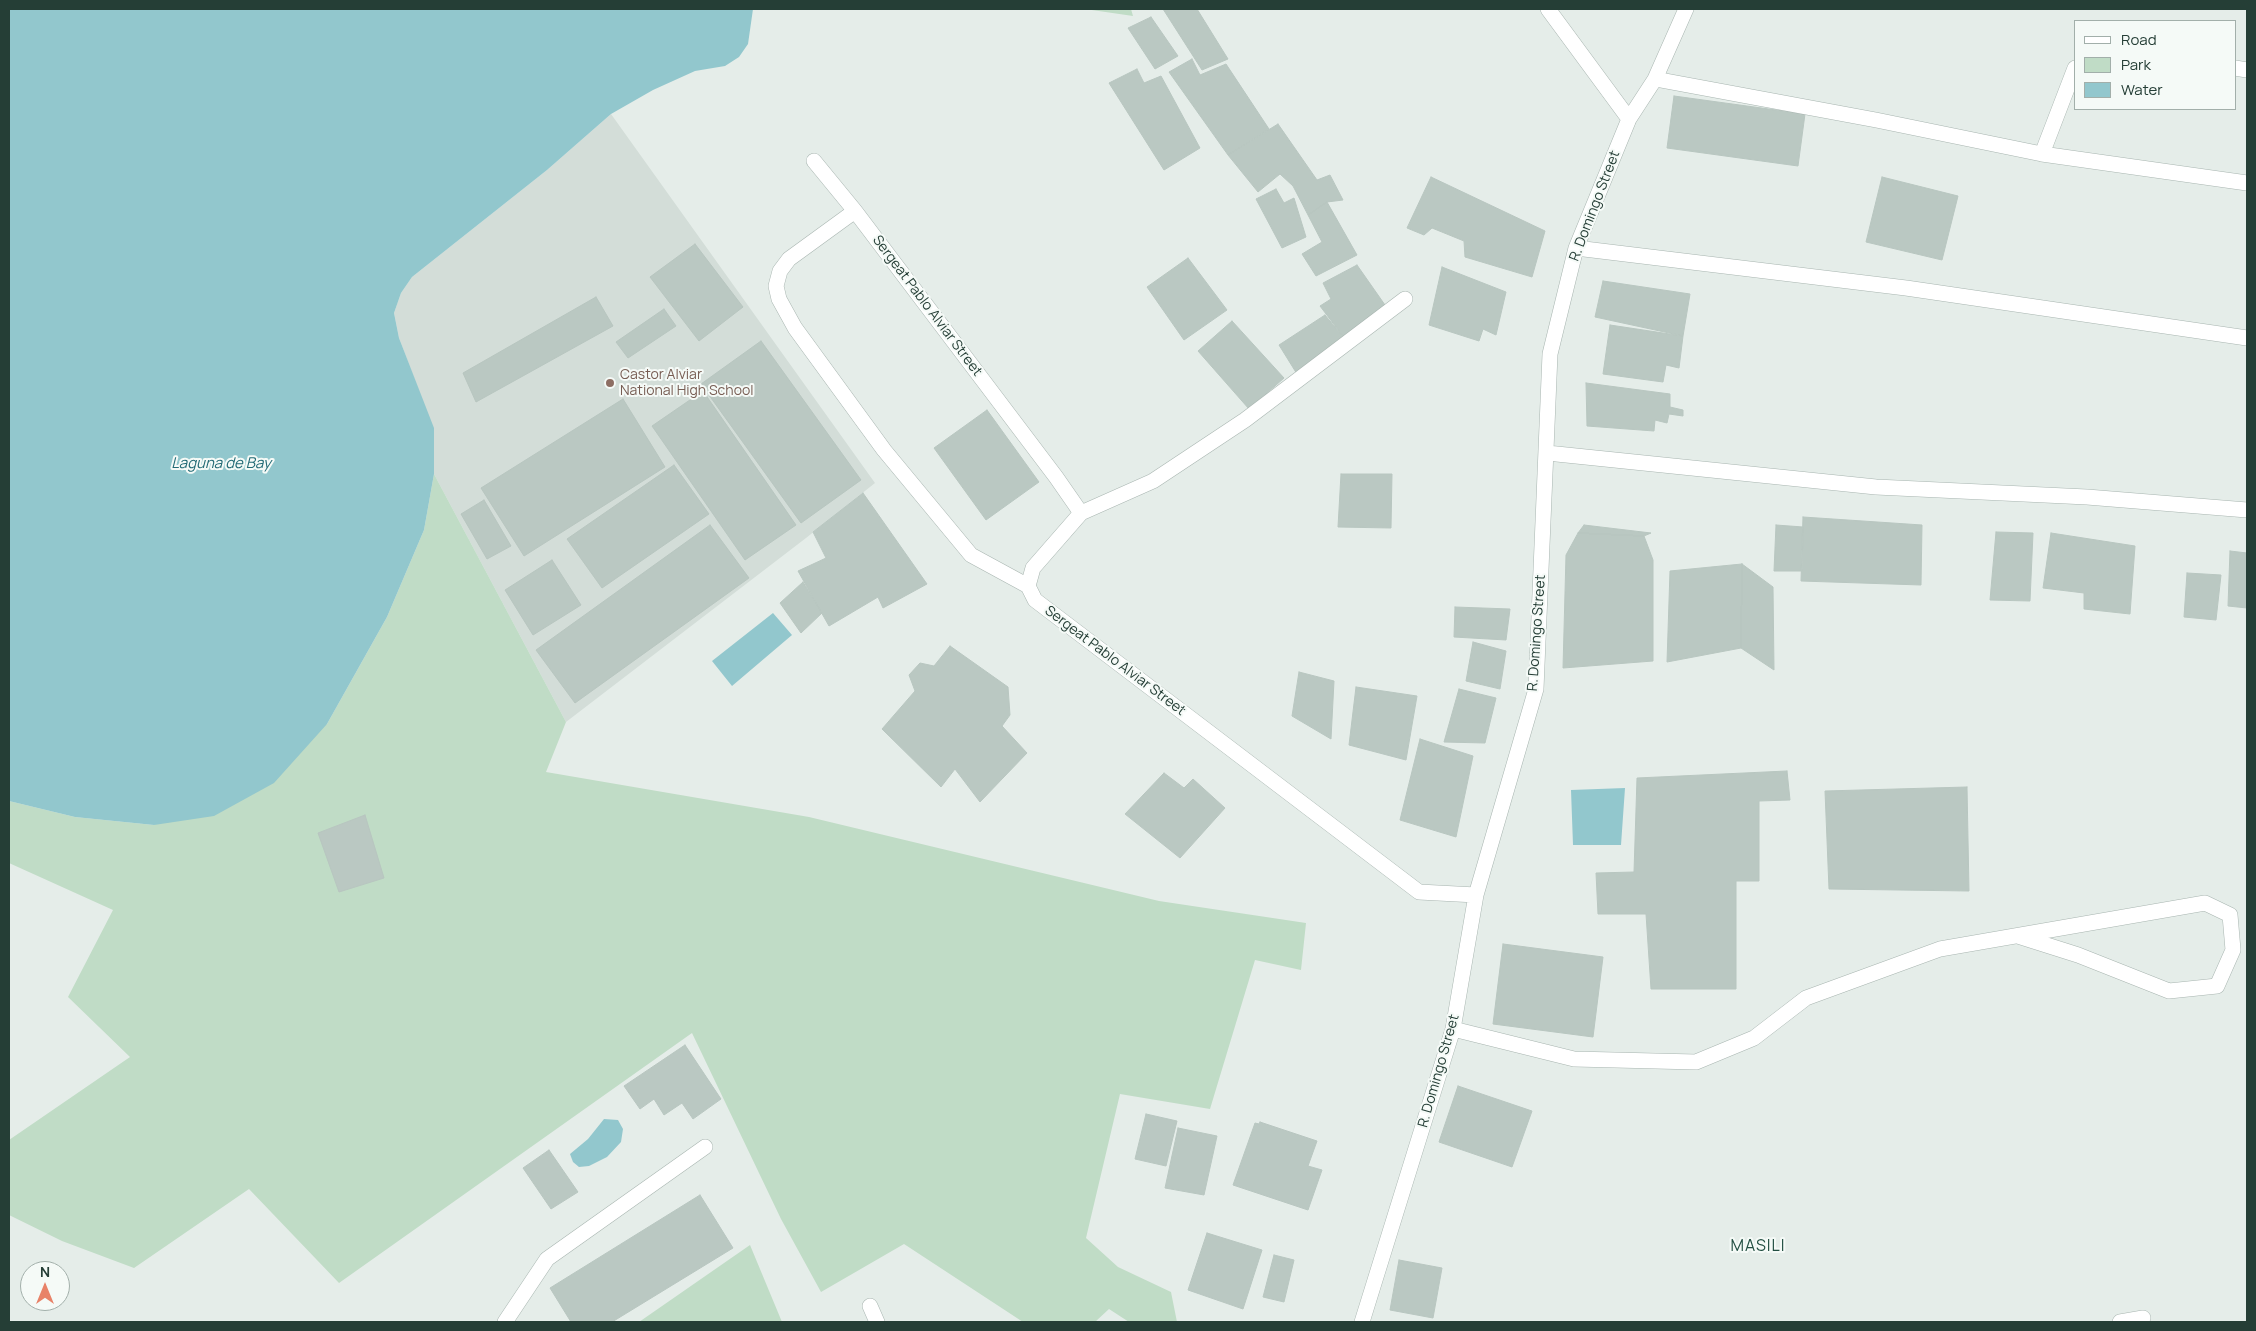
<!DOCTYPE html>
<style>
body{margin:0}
#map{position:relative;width:2256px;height:1331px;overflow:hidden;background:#e5ede9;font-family:Manrope,sans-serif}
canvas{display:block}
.frame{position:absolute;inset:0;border:10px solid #253e36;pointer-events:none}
.legend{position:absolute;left:2074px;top:20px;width:162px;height:90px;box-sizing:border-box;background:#f5faf7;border:1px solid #a2afaa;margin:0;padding:6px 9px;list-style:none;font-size:15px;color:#253e36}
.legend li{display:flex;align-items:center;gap:10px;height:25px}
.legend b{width:25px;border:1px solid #a2afaa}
.north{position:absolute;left:20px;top:1261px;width:50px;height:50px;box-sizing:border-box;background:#f5faf7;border:1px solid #a2afaa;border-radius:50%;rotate:0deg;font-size:14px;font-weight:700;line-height:20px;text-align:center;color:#253e36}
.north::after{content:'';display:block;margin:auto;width:18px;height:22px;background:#e88268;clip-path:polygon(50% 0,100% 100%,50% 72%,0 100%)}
</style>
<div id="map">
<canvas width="2256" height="1331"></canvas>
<div class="frame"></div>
<ul class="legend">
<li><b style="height:6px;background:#fff"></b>Road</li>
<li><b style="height:14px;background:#c0dcc6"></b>Park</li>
<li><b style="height:14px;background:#92c7cd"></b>Water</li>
</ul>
<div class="north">N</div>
</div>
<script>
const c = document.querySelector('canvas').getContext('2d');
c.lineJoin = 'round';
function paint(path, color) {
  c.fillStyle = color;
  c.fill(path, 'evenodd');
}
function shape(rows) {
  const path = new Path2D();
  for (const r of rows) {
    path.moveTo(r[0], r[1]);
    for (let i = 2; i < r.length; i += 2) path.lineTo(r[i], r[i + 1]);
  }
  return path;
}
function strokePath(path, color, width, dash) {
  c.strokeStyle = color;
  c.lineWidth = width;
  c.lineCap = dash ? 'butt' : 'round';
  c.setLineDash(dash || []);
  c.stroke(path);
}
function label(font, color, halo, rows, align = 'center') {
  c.font = font + ' Manrope,sans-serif';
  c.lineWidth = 4;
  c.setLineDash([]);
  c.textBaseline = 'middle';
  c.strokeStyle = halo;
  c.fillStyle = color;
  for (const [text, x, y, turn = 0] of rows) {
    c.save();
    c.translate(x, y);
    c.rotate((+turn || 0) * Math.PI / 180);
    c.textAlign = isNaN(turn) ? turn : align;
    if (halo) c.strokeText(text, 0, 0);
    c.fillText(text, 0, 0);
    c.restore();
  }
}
paint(shape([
 [611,114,875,483,806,538,566,722,434,474,433,428,399,338,394,313,401,293,412,277,547,170]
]), '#d3ddd8');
paint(shape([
 [1085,9,1131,9,1133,16],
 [434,474,566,722,546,772,809,817,1159,901,1306,923,1301,970,1255,960,1210,1109,1120,1094,1086,1238,1118,1267,1171,1292,1177,1322,1129,1322,1109,1309,1095,1322,1023,1322,904,1244,821,1292,781,1219,692,1033,339,1283,249,1189,134,1268,62,1241,9,1215,9,1140,130,1057,68,997,113,910,9,863,9,801,75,817,154,825,327,724,387,617,424,530],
 [750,1245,782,1322,639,1322]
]), '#c0dcc6');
paint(shape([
 [9,9,753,9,748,44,739,57,725,66,695,71,653,90,611,114,547,170,412,277,401,293,394,313,399,338,434,428,434,474,424,530,387,617,327,724,274,783,214,816,154,825,75,817,9,801],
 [773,613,792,635,732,686,712,661],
 [1625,788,1621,845,1573,845,1571,790],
 [604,1119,618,1120,623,1129,621,1142,607,1157,589,1166,579,1167,573,1162,570,1154,588,1139]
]), '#92c7cd');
const building = shape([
 [1163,9,1197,9,1228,59,1202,70,1163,9],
 [1151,17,1178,56,1155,69,1128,28,1151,17],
 [1192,59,1200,75,1226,64,1269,129,1228,155,1169,72,1192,59],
 [1137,69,1144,83,1161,76,1200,148,1164,170,1109,83,1137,69],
 [1674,96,1805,114,1798,166,1667,148,1674,96],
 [1278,124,1317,180,1330,175,1343,200,1327,202,1308,215,1293,186,1280,174,1258,192,1228,155,1278,124],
 [1431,177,1545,231,1532,277,1465,257,1464,241,1432,228,1424,235,1407,228,1431,177],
 [1882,177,1958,196,1942,260,1866,242,1882,177],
 [1276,189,1284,203,1294,198,1306,237,1282,248,1256,199,1276,189],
 [1327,202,1357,255,1316,276,1302,254,1322,242,1308,215,1327,202],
 [695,244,743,307,699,341,650,277,695,244],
 [1188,258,1227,310,1184,340,1147,287,1188,258],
 [1357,265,1385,305,1345,339,1320,306,1331,299,1323,283,1357,265],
 [1442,267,1506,292,1496,335,1483,329,1479,341,1429,325,1442,267],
 [1603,281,1690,294,1683,336,1595,317,1603,281],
 [596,297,613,326,476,402,463,373,596,297],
 [664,309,676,326,628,358,616,342,664,309],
 [1325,315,1345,339,1297,374,1279,345,1325,315],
 [1232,321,1284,378,1249,409,1198,351,1232,321],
 [1610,325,1683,336,1679,368,1666,365,1663,382,1603,374,1610,325],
 [761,341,861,480,801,523,701,384,761,341],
 [1586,383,1670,394,1670,407,1683,410,1683,416,1669,414,1667,423,1655,420,1654,431,1587,426,1586,383],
 [703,391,796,525,745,560,652,426,703,391],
 [623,399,665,467,524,556,481,488,623,399],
 [987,410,1039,482,986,520,934,448,987,410],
 [674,465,709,514,602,588,567,539,674,465],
 [1341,474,1392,474,1391,528,1338,527,1341,474],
 [863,493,927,584,883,608,878,597,829,626,798,571,826,558,813,532,863,493],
 [484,500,511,546,487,559,461,514,484,500],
 [1803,517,1922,525,1921,585,1801,581,1803,517],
 [710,525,749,578,575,703,536,650,710,525],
 [1584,525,1651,533,1644,536,1578,533,1584,525],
 [1776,525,1803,527,1802,571,1774,571,1776,525],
 [1996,532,2033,533,2030,601,1990,600,1996,532],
 [1578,533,1644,536,1653,560,1653,661,1563,668,1566,555,1578,533],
 [2051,533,2135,546,2130,614,2084,609,2084,593,2043,588,2051,533],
 [2230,551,2247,553,2247,608,2228,606,2230,551],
 [552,560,581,605,533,635,505,590,552,560],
 [1742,564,1773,587,1774,670,1741,648,1742,564],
 [1742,564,1741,648,1667,662,1670,571,1742,564],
 [2187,573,2221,575,2216,620,2184,617,2187,573],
 [803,582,822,613,801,633,780,603,803,582],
 [1455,607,1510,609,1506,640,1454,637,1455,607],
 [1473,642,1506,651,1500,689,1466,681,1473,642],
 [950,646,1008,687,1010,715,1002,726,1027,753,980,802,955,769,941,787,882,729,915,691,909,675,920,663,934,666,950,646],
 [1299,672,1334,681,1331,739,1292,716,1299,672],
 [1356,687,1417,696,1406,760,1349,745,1356,687],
 [1459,689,1496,698,1485,743,1444,742,1459,689],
 [1420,739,1473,756,1456,837,1400,820,1420,739],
 [1787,771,1790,800,1759,801,1759,881,1736,881,1736,989,1651,989,1646,914,1598,914,1596,873,1634,872,1637,778,1787,771],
 [1164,773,1184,788,1193,779,1225,808,1180,858,1125,814,1164,773],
 [1967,787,1969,891,1829,889,1825,791,1967,787],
 [365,815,384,878,339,892,318,833,365,815],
 [1503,944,1603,957,1593,1037,1493,1024,1503,944],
 [685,1045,721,1099,693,1119,682,1103,664,1115,654,1099,640,1109,624,1086,685,1045],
 [1458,1086,1532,1111,1512,1167,1439,1142,1458,1086],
 [1146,1114,1177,1121,1166,1166,1135,1159,1146,1114],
 [1260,1122,1317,1141,1308,1166,1322,1170,1308,1210,1233,1185,1255,1123,1259,1124,1260,1122],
 [1178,1128,1217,1136,1204,1195,1165,1188,1178,1128],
 [549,1150,578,1192,551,1209,523,1168,549,1150],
 [700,1195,733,1248,612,1322,571,1322,550,1288,700,1195],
 [1207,1233,1262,1250,1243,1309,1188,1290,1207,1233],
 [1274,1255,1294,1260,1284,1302,1263,1297,1274,1255],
 [1399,1260,1442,1268,1433,1318,1390,1310,1399,1260]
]);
paint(building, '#bac8c2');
strokePath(building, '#b8c6c0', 1);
const minor = shape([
 [1548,9,1629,119],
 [2235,68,2247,70],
 [1655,79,1876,120,2042,154,2247,183],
 [2042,154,2075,68],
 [814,161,855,211,1056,477,1081,513,1033,568,1028,586,1035,600,1419,892,1476,895],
 [855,211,789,259,780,271,776,286,779,299,795,328,884,450,971,555,1028,586],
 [1576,248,1906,288,2247,338],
 [1547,453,1876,487,2087,497,2247,510],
 [1081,513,1153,481,1245,420,1405,299],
 [1453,1029,1574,1059,1696,1062,1754,1038,1806,998,1940,949,2205,903,2230,915,2233,950,2217,986,2169,991,2078,955,2018,936],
 [870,1306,877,1322],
 [505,1322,547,1259,705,1147],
 [1362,1322,1453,1029,1476,895,1536,689,1550,354,1576,248,1629,119,1655,79,1686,9],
 [2120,1322,2143,1318]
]);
strokePath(minor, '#a8b5b0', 16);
strokePath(minor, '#fff', 15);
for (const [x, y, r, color] of [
 [610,383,5,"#8d6e63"]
]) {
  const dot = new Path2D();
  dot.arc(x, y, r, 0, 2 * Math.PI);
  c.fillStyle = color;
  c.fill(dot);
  strokePath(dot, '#f5faf7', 2);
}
label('14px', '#253e36', '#f5faf7', [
 ["R. Domingo Street",1595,206,-69],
 ["Sergeat Pablo Alviar Street",927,306,53],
 ["R. Domingo Street",1537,633,-86],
 ["Sergeat Pablo Alviar Street",1115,661,37],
 ["R. Domingo Street",1439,1071,-74]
]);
label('14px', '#785e54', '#f5faf7', [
 ["Castor Alviar",620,375],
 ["National High School",620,391]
], 'left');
label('italic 15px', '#236b76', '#f5faf7', [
 ["Laguna de Bay",221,464]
]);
c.letterSpacing = '1px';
label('16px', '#224f42', '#f5faf7', [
 ["MASILI",1758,1247]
]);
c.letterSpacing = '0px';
</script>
